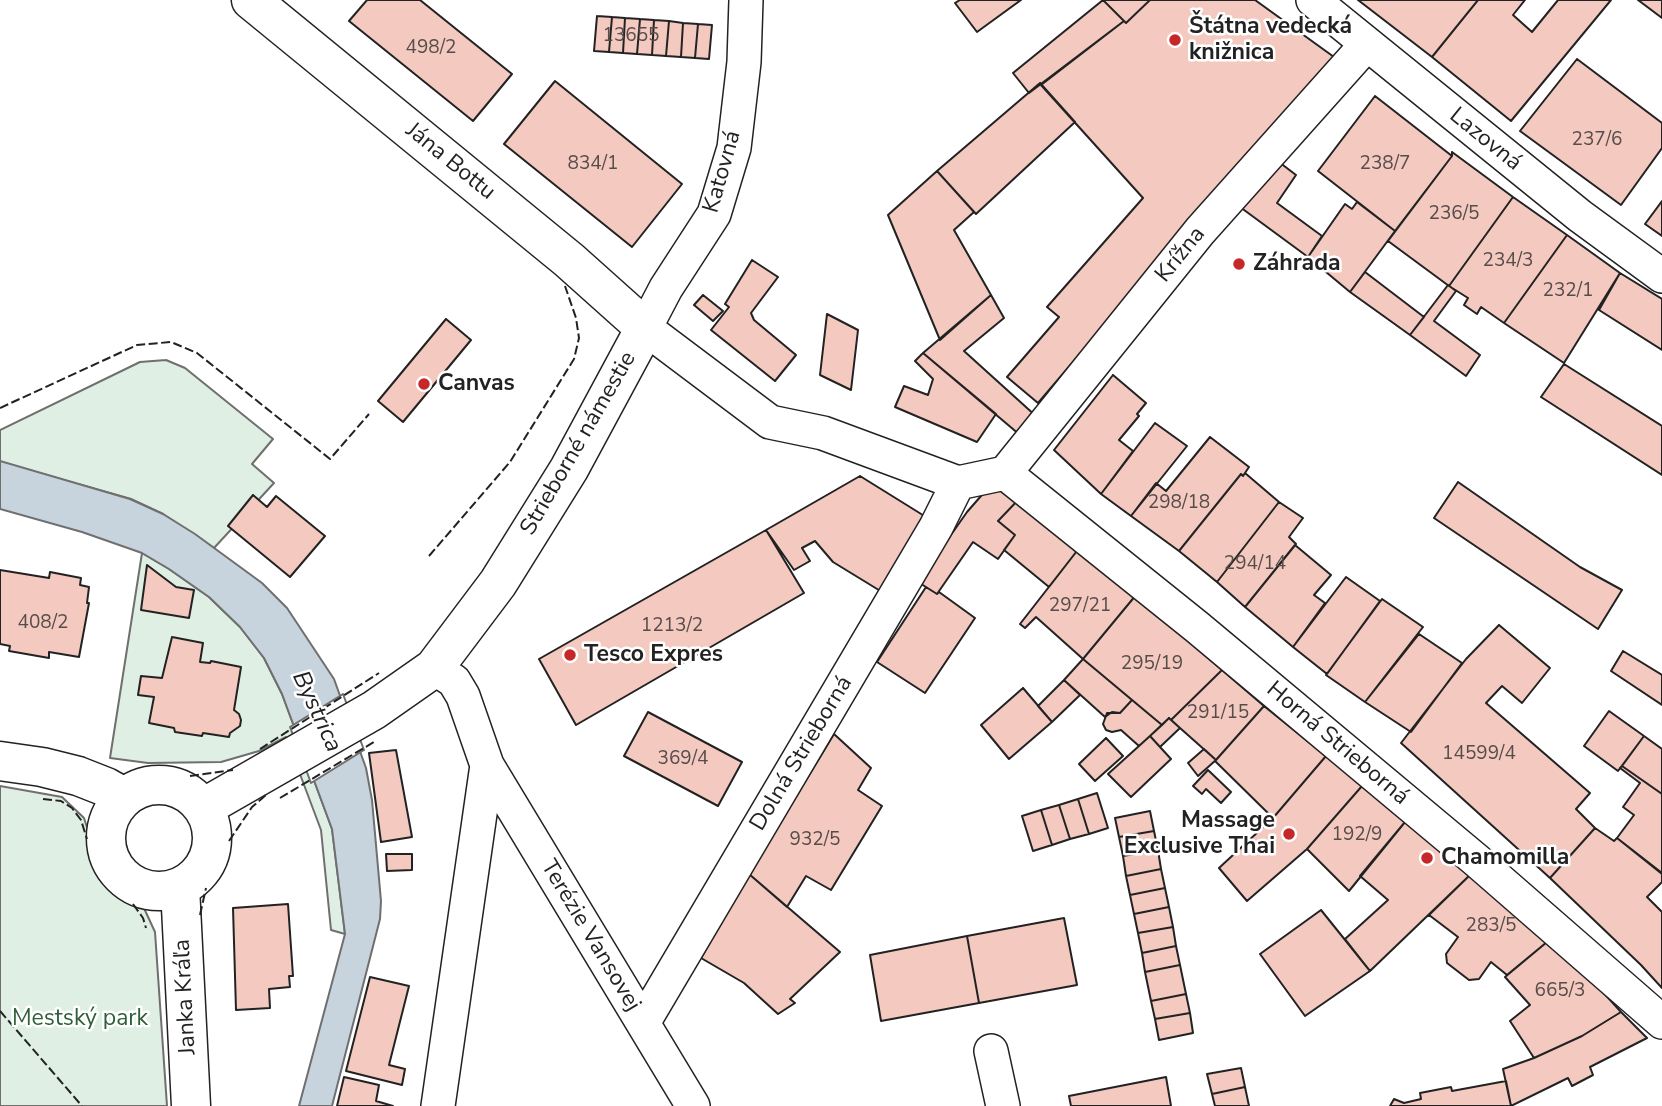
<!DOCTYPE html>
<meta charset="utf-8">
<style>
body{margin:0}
canvas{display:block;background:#fff}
</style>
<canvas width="1662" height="1106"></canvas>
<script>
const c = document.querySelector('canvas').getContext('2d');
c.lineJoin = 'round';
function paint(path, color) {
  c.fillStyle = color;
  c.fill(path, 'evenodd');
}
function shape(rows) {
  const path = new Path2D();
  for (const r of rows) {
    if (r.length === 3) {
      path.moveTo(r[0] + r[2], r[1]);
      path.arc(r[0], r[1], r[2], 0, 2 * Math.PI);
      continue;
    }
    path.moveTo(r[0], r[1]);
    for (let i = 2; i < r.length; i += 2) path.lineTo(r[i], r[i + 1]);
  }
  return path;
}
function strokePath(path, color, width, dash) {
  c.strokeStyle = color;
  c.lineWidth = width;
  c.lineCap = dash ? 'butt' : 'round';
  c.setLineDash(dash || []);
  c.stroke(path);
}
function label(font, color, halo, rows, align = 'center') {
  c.font = font + ' "Nunito Sans",sans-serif';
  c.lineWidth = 5;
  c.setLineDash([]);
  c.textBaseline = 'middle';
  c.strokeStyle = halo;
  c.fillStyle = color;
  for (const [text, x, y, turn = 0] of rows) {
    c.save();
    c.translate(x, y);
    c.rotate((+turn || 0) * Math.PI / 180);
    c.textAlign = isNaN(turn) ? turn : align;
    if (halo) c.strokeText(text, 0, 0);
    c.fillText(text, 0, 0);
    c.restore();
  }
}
const green = shape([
 [166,360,185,368,273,439,252,464,274,483,214,548,163,514,131,499,0,462,0,430,140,362,166,360],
 [142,553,169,569,209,597,240,627,264,658,282,694,332,829,345,934,331,930,321,830,286,737,259,751,221,762,148,763,110,758,142,553],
 [0,786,62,797,84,818,95,852,109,876,143,906,155,932,167,1106,0,1106,0,786]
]);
paint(green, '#e0efe3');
strokePath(green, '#6f6f6f', 2);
const water = shape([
 [0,461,130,499,163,514,195,534,262,583,287,608,334,679,366,768,372,800,381,901,380,919,332,1106,299,1106,345,934,332,829,282,694,264,658,240,627,209,597,169,569,142,553,82,532,0,509,0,461]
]);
paint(water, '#c7d3dd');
strokePath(water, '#6f6f6f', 2);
const pier = shape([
 [343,694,364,750,311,783,290,727,343,694]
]);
paint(pier, '#fff');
strokePath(pier, '#6f6f6f', 2);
const building = shape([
 [367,0,420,0,512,74,473,121,349,21,367,0],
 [960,0,1021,0,977,32,955,3,960,0],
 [1103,0,1124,21,1029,93,1013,73,1103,0],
 [1103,0,1150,0,1126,23,1103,0],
 [1150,0,1255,0,1334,57,1038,403,1007,377,1059,317,1047,307,1143,198,1041,85,1124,21,1126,23,1150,0],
 [1358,0,1478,0,1432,57,1358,0],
 [1478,0,1525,0,1513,15,1532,32,1558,0,1611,0,1511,121,1432,57,1478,0],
 [1638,0,1662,0,1662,18,1638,0],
 [597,16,612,17,609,52,594,51,597,16],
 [612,17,625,18,623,53,609,52,612,17],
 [625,18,640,19,637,54,623,53,625,18],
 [640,19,654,20,652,55,637,54,640,19],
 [654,20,669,21,666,56,652,55,654,20],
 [669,21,683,23,681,57,666,56,669,21],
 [683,23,698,24,695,58,681,57,683,23],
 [698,24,712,25,709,59,695,58,698,24],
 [1577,59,1662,123,1662,148,1621,205,1520,131,1577,59],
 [555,81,682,184,632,247,504,144,555,81],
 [1040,83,1075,122,976,214,937,171,1040,83],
 [1375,96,1452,156,1395,231,1318,171,1375,96],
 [1452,152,1513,197,1449,286,1388,241,1452,156,1452,152],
 [1279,162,1296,175,1277,203,1322,236,1308,257,1240,207,1279,162],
 [937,171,974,212,954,230,991,295,940,340,888,215,937,171],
 [1513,197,1567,235,1504,323,1481,307,1477,314,1464,305,1468,298,1449,286,1513,197],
 [1662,201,1662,236,1645,224,1662,201],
 [1357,202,1395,231,1350,292,1308,257,1345,204,1352,209,1357,202],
 [1567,235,1620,273,1564,363,1504,323,1567,235],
 [752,260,778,277,751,313,754,320,796,355,775,381,711,330,729,307,725,304,752,260],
 [1365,272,1424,317,1410,335,1350,292,1365,272],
 [1620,273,1662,299,1662,350,1599,310,1620,273],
 [1448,285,1456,291,1434,321,1480,355,1466,376,1410,335,1448,285],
 [703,295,723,311,713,321,694,305,703,295],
 [991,295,1004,318,964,351,1037,417,1020,435,923,353,991,295],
 [827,314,858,330,851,390,820,375,827,314],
 [446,319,471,340,403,422,378,401,446,319],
 [923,353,996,414,977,442,895,407,904,386,928,395,933,379,915,361,923,353],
 [1564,364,1662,426,1662,475,1541,397,1564,364],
 [1113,375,1146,403,1137,414,1139,416,1119,440,1133,451,1101,494,1054,450,1113,375],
 [1155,423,1187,446,1131,516,1101,494,1155,423],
 [1210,437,1249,467,1243,476,1241,474,1179,551,1131,516,1156,483,1166,491,1210,437],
 [1245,473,1279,502,1217,582,1179,551,1241,474,1243,476,1245,473],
 [860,476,926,517,882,592,833,562,815,541,802,548,810,561,794,570,766,530,860,476],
 [995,480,1020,498,998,521,1015,535,998,559,973,542,937,594,918,582,967,512,995,480],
 [1458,482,1580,567,1622,590,1598,629,1434,518,1458,482],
 [253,495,267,507,276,496,325,536,290,577,228,526,253,495],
 [1020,498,1080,547,1049,587,1004,550,1015,535,998,521,1020,498],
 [1279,502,1303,518,1289,537,1296,544,1245,607,1217,582,1279,502],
 [766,530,804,593,576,725,539,659,766,530],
 [1295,545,1331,575,1314,595,1325,603,1293,647,1245,607,1295,545],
 [1080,547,1136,595,1083,659,1036,617,1025,628,1020,624,1080,547],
 [147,565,176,587,194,590,189,618,141,610,147,565],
 [0,570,49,578,50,572,81,578,80,585,89,587,87,603,89,603,79,657,49,652,49,658,9,651,10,646,0,644,0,570],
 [1346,577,1380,601,1327,674,1293,647,1346,577],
 [926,587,937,594,939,592,975,618,925,693,877,662,926,587],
 [1136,595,1222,670,1171,720,1169,718,1162,725,1083,659,1136,595],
 [1382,599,1423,627,1365,702,1326,675,1382,599],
 [1499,625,1550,668,1522,703,1502,686,1486,703,1590,793,1576,809,1595,828,1550,878,1401,743,1466,659,1499,625],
 [1419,634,1462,663,1411,732,1365,702,1419,634],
 [172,637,203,643,200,662,210,663,211,661,241,667,234,710,239,714,241,720,240,726,230,733,229,737,203,733,202,736,175,732,174,728,149,723,154,697,138,695,141,676,162,678,172,637],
 [1623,651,1662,675,1662,705,1611,671,1623,651],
 [1083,659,1132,700,1120,713,1112,712,1105,717,1064,680,1083,659],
 [1222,670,1264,706,1216,760,1171,720,1222,670],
 [1064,680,1080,695,1052,722,1038,706,1064,680],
 [1023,688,1052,722,1009,759,981,725,1023,688],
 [1132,700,1162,725,1139,746,1121,730,1112,732,1106,730,1103,724,1107,713,1120,713,1132,700],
 [1264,706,1326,756,1273,818,1215,761,1264,706],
 [1609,711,1644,736,1618,771,1584,746,1609,711],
 [648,712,742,762,718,806,624,756,648,712],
 [1169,718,1180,728,1160,747,1150,736,1169,718],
 [834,734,871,768,858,790,882,806,831,890,806,876,787,907,749,874,834,734],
 [1150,736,1171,759,1131,797,1108,774,1150,736],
 [1644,736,1662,749,1662,794,1622,766,1644,736],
 [1106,738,1123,756,1095,781,1079,764,1106,738],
 [1204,749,1216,760,1198,776,1188,763,1204,749],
 [396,750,412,837,381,842,369,753,396,750],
 [1326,756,1362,786,1307,849,1247,901,1219,868,1273,818,1326,756],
 [1622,766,1662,794,1662,873,1617,838,1634,815,1623,807,1640,783,1620,768,1622,766],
 [1208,770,1231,792,1221,803,1206,789,1202,794,1193,786,1208,770],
 [1362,786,1405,822,1349,891,1307,849,1362,786],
 [1097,793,1108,828,1089,834,1078,799,1097,793],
 [1078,799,1089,834,1070,839,1059,805,1078,799],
 [1059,805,1070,839,1052,845,1041,810,1059,805],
 [1041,810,1052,845,1033,851,1022,816,1041,810],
 [1150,811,1154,831,1119,837,1115,818,1150,811],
 [1405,822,1471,874,1370,971,1345,939,1388,900,1360,876,1405,822],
 [1595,828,1614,841,1617,838,1662,874,1662,882,1647,897,1662,912,1662,988,1641,965,1550,878,1595,828],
 [1154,831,1158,850,1123,856,1119,837,1154,831],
 [1158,850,1161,869,1126,876,1123,856,1158,850],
 [386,854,412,854,412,870,387,871,386,854],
 [1161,869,1165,888,1130,895,1126,876,1161,869],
 [749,874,840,952,790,999,795,1003,778,1014,744,983,701,958,749,874],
 [1471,874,1553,937,1507,975,1491,962,1479,979,1469,980,1447,963,1446,954,1458,937,1429,915,1471,874],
 [1165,888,1169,907,1134,914,1130,895,1165,888],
 [288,904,293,976,289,976,290,987,269,989,270,1008,236,1010,233,908,288,904],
 [1169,907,1173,927,1138,933,1134,914,1169,907],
 [1321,910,1370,971,1305,1016,1260,954,1321,910],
 [1064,918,1077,985,979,1003,967,936,1064,918],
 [1173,927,1176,946,1142,953,1138,933,1173,927],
 [967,936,979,1003,881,1021,870,955,967,936],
 [1553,937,1621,1012,1582,1036,1534,1058,1510,1021,1530,1005,1505,977,1553,937],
 [1176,946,1180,965,1145,972,1142,953,1176,946],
 [1180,965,1186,994,1151,1001,1145,972,1180,965],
 [370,977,409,986,389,1065,405,1069,402,1085,346,1071,370,977],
 [1186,994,1190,1013,1155,1019,1151,1001,1186,994],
 [1621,1012,1647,1038,1590,1067,1593,1075,1572,1086,1568,1078,1511,1106,1503,1069,1534,1058,1582,1036,1621,1012],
 [1190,1013,1193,1033,1159,1040,1155,1019,1190,1013],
 [1241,1068,1245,1087,1212,1094,1207,1074,1241,1068],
 [344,1077,379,1085,376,1101,393,1106,337,1106,344,1077],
 [1166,1077,1171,1106,1071,1106,1069,1096,1166,1077],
 [1506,1081,1511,1106,1390,1106,1394,1099,1404,1103,1421,1099,1420,1093,1451,1087,1452,1091,1506,1081],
 [1245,1087,1249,1106,1215,1106,1212,1094,1245,1087]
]);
paint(building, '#f3c9c0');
strokePath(building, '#222', 2);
const street = shape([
 [746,0,744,62,734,148,714,214,666,288,645,328,770,422,823,433,958,483,1005,473],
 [1313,0,1580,216,1662,276],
 [1005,473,1197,627,1476,860,1662,1022],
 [1005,473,1200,231,1366,45],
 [434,668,454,681,463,696,487,765,693,1106],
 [643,1023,936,527,958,483],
 [991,1051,1003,1106],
 [438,1106,487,765]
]);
const secondary = shape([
 [0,761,42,767,78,776,106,787,124,797],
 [159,838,53],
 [203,808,374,710,434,668,498,583,569,469,645,328,569,260,251,0],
 [180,887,191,1106]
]);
strokePath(street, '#222', 36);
strokePath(secondary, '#222', 41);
strokePath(street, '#fff', 33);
strokePath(secondary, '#fff', 38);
strokePath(shape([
 [0,408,137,345,171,342,197,353,330,459,369,414],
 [429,556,510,462,574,359,579,338,576,318,565,286],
 [260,749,379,673],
 [190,776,233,770],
 [280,798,374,742],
 [43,799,61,801,72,808,81,820,87,839],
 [229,841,252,807,266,795],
 [133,904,143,918,146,928],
 [200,915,206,888],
 [0,1011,82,1106]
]), '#222', 2, [9, 3.5]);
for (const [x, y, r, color] of [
 [1175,40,7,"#c62828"],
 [1239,264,7,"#c62828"],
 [424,384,7,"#c62828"],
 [570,655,7,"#c62828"],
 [1289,834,7,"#c62828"],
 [1427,858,7,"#c62828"]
]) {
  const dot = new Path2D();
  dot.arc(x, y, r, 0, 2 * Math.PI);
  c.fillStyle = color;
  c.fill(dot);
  strokePath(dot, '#fff', 2.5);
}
label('19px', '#564c4a', null, [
 ["13655",631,36],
 ["498/2",431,48],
 ["237/6",1597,140],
 ["834/1",593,164],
 ["238/7",1385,164],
 ["236/5",1454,214],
 ["234/3",1508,261],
 ["232/1",1568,291],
 ["298/18",1179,503],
 ["294/14",1255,564],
 ["297/21",1080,606],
 ["408/2",43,623],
 ["1213/2",672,626],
 ["295/19",1152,664],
 ["291/15",1218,713],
 ["14599/4",1479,754],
 ["369/4",683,759],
 ["192/9",1357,835],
 ["932/5",815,840],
 ["283/5",1491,926],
 ["665/3",1560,991]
]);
label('bold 23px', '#222', '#fff', [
 ["Štátna vedecká",1189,27],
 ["knižnica",1189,53],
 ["Záhrada",1253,264],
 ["Canvas",438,384],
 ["Tesco Expres",584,655],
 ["Massage",1275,821,"right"],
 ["Exclusive Thai",1275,847,"right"],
 ["Chamomilla",1441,858]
], 'left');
label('23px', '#222', '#fff', [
 ["Lazovná",1485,140,39],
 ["Jána Bottu",450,162,39],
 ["Katovná",723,172,-74],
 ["Krížna",1181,255,-51],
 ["Strieborné námestie",579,444,-60],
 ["Horná Strieborná",1337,744,40],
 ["Dolná Strieborná",802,754,-59],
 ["Terézie Vansovej",590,936,59],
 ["Janka Kráľa",186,997,-93]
]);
label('23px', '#2f5e38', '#fff', [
 ["Mestský park",80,1019]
]);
label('italic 24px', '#222', '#fff', [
 ["Bystrica",316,712,65]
]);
</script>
